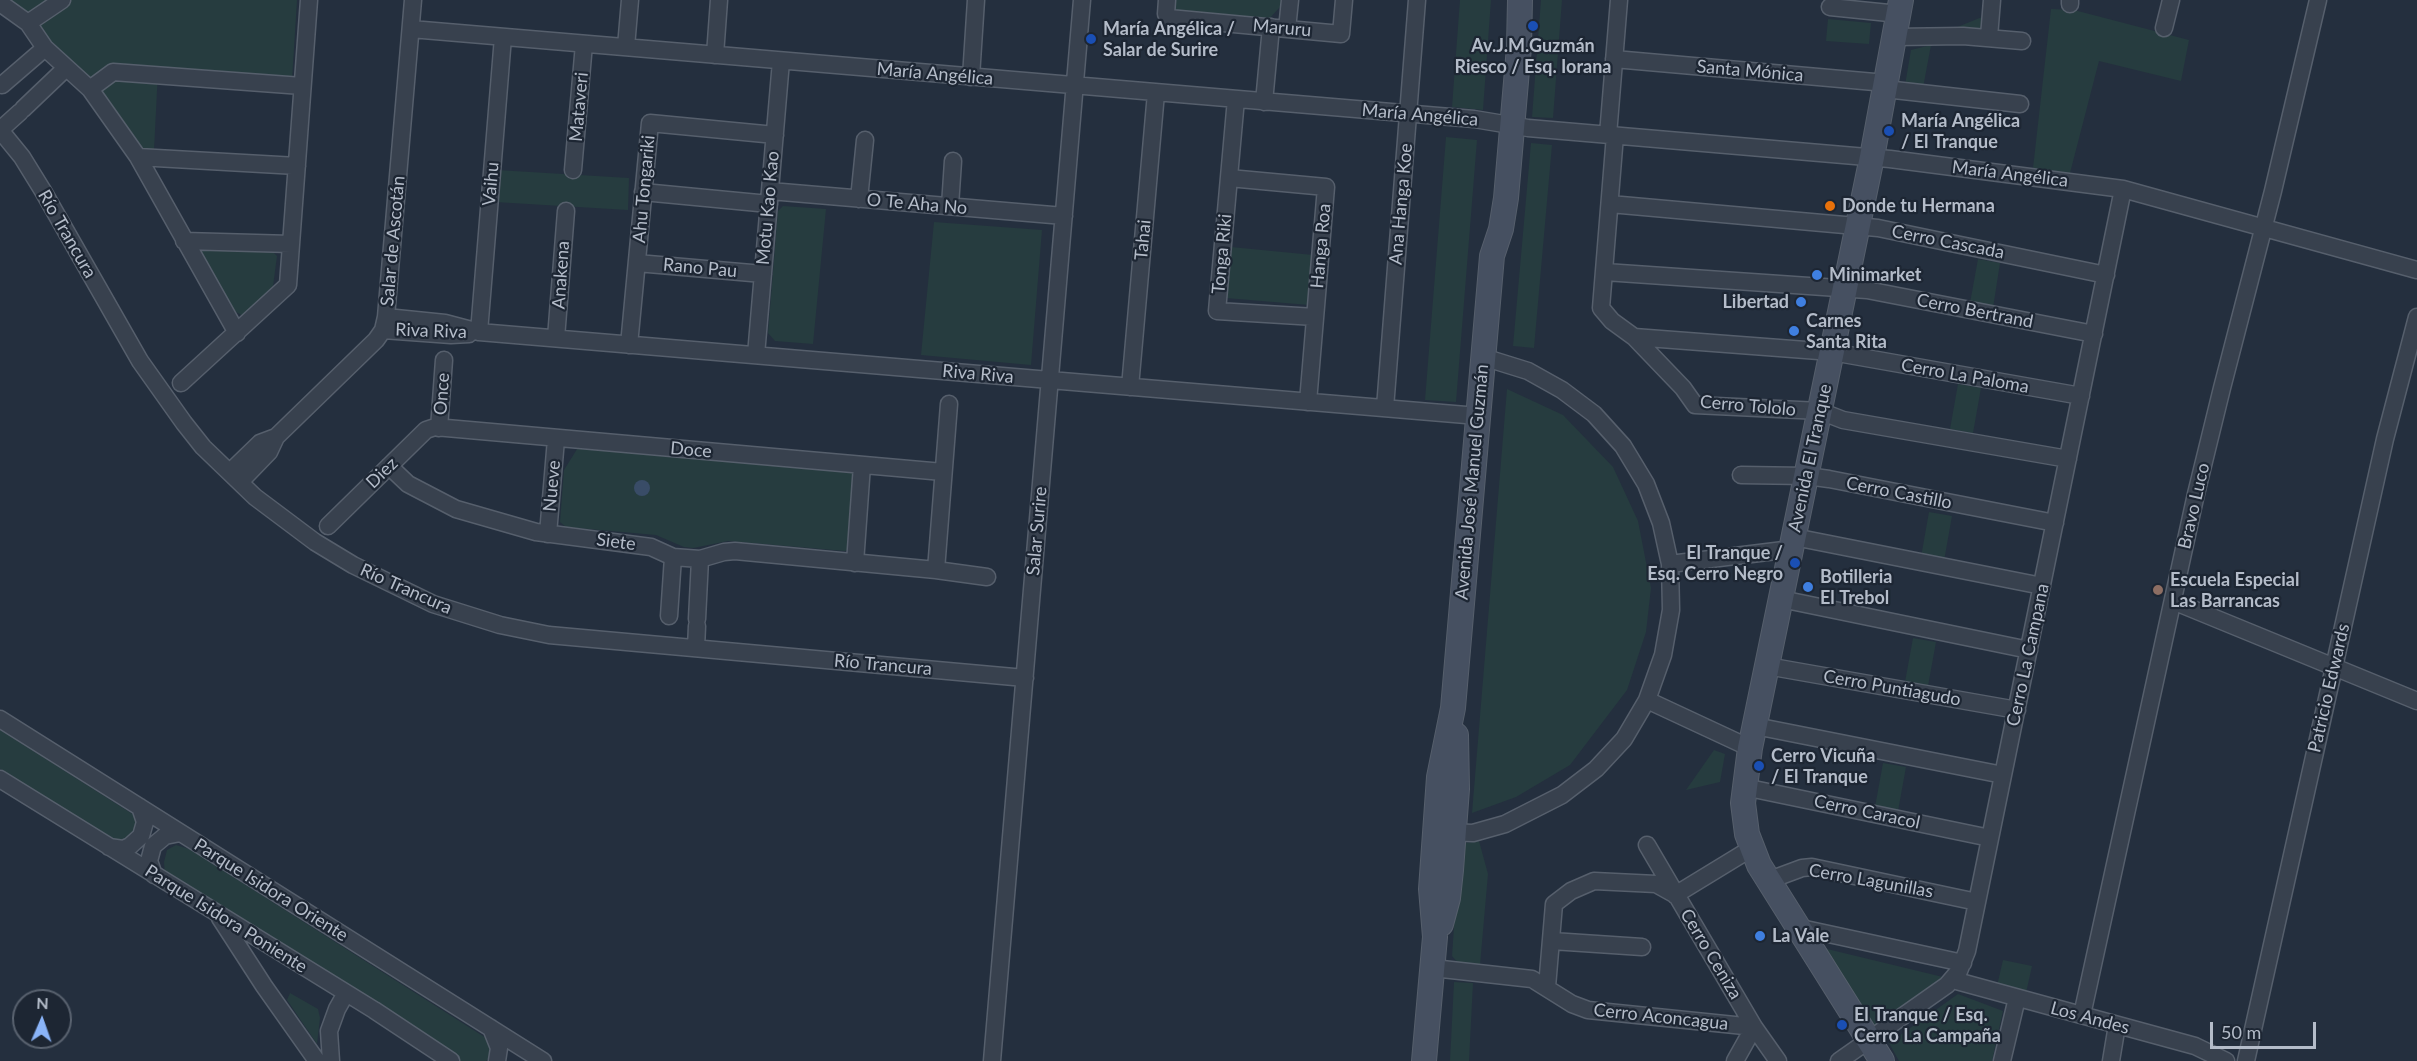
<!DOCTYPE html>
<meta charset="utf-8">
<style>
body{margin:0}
#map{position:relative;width:2417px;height:1061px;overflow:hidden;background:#242f3e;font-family:Lato,sans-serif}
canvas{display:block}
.north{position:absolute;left:12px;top:989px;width:60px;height:60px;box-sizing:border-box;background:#1d2633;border:2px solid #59626f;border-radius:50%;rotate:2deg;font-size:16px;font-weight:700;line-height:24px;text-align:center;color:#b4bcc9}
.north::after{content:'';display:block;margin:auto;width:21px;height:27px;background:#8ab4f8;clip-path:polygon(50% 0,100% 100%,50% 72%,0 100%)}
.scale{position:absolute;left:2210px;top:1022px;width:106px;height:27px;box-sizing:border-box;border:3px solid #b4bcc9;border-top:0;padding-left:8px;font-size:18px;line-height:21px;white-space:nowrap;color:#b4bcc9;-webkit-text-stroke:4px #1d2633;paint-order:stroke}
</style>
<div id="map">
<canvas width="2417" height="1061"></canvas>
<div class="north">N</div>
<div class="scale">50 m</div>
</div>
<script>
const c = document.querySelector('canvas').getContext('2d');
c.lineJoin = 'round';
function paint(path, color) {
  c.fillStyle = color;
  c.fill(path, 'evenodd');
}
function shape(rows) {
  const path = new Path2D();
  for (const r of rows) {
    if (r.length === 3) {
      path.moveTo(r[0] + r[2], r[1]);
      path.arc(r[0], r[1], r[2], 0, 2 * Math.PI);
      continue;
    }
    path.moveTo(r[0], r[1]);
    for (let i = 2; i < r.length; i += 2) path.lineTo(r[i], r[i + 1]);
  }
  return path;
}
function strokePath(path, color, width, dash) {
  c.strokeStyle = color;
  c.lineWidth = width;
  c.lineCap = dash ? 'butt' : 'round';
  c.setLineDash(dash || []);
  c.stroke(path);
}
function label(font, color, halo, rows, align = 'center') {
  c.font = font + ' Lato,sans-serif';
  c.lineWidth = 4.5;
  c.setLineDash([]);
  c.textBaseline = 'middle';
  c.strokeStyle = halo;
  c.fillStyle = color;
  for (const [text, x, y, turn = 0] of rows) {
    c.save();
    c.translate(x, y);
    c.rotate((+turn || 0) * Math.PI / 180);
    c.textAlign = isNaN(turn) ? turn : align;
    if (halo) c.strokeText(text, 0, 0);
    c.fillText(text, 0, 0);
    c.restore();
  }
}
paint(shape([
 [6,0,297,0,292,80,158,71,154,150,131,148,71,66],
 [1172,0,1281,0,1280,7,1267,21,1171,13],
 [1460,0,1491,0,1483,110,1452,107],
 [1541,0,1562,0,1553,118,1532,117],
 [2051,9,2074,10,2189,40,2181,81,2099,61,2070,173,2033,168],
 [1982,17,1982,32,1950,30],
 [1828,19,1871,23,1869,44,1826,41],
 [1931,45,1923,88,1905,85,1911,50],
 [1446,137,1477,140,1456,402,1425,400],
 [1531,143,1552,145,1534,348,1513,346],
 [497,170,629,178,628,210,495,202],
 [783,206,826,209,813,344,775,341,768,333,778,211],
 [934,222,1042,230,1031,365,921,355],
 [204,247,272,251,277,256,273,286,243,316,233,310,196,252],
 [1231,247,1313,255,1309,305,1226,298],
 [1978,259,2000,263,1993,308,1970,303],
 [1958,384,1981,388,1973,433,1950,429],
 [1507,389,1563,415,1613,467,1638,521,1651,588,1646,632,1627,690,1570,765,1516,797,1472,813],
 [579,446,852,469,857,476,850,549,845,551,728,541,693,548,684,547,656,535,566,527,560,522,564,470],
 [1929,512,1952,516,1944,561,1921,557],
 [1913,638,1936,642,1928,686,1905,682],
 [0,730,134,815,140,825,126,843,112,840,0,769],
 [1714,750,1725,754,1720,782,1686,790],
 [1883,763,1906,767,1898,811,1875,807],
 [1479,841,1488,874,1480,965,1459,964,1452,956,1459,854,1466,843],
 [176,845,189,849,486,1038,490,1048,489,1058,486,1061,459,1061,165,875,164,862,167,850],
 [1823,948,1943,977,1873,1028],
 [2003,960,2032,966,2026,993,1997,986],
 [1454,982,1473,983,1469,1061,1450,1061],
 [290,993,318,1009,320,1018,317,1044,287,1000],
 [1958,994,2003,1011,1992,1061,1899,1061,1889,1043]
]), '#263c3f');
paint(shape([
 [642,488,8]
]), '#394c67');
const street = shape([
 [1167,0,1166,14,1169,18,1341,34,1344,0],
 [0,3,28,23,45,48,90,89,138,157,237,333],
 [2070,4,2070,0],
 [1830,7,1899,14],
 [28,23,62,0],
 [2164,28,2171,0],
 [411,29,1474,119,1528,128,1890,159,2123,189,2417,270],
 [1287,29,1290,0],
 [1895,37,1963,36,2022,41],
 [1989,37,1992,0],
 [626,47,630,0],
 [715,55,719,0],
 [1614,59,1886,83],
 [971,77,976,0],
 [2,85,45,48],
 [90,89,113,72,302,86],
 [1885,89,2020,104],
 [1236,99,1217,311,1315,317],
 [1264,102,1271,27],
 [23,109,66,68],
 [20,112,0,130,22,157,43,191,140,361,184,423,203,447,255,497,315,542,353,565,433,604,500,625,549,635,1025,678],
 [1608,135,1619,0],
 [1615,135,1601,308,1612,321,1634,337,1683,388,1695,405,1820,411,1843,420,2068,459],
 [138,157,297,166],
 [573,170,584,44],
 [1229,178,1326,187,1308,402],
 [770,191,1064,216],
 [643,192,769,204],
 [859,199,865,140],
 [1610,204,1878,228,2106,275],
 [950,206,953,161],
 [184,241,291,244],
 [637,263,763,274],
 [1605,272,1867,290,2094,334],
 [386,317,445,323,479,332,1478,416],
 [383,330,451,335,469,334],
 [479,332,503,37],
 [1634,337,1832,352,2081,396],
 [556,338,566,211],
 [629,345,650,123,775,135],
 [756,355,781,61],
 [181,383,288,285,309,0],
 [1130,387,1156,93],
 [1385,408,1417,0],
 [439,428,444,360],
 [389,466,408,484,456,509,536,532,651,547,673,557,700,559,724,552,735,551,936,570,987,577],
 [230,472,260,443,276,437],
 [1741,475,1807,476,1829,479,2055,523],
 [240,482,269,452,276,437,376,340,383,330,386,317,413,0],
 [328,526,426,430,435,427,943,472],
 [548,534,556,439],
 [1794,537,2042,586],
 [855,563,862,465],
 [1670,564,1792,549],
 [936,570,949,404],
 [1781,599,2029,650],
 [2173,601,2417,701],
 [669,616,673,557],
 [697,619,700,559],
 [696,648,697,626],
 [1767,666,2017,710],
 [1647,700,1750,748],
 [0,719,543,1061],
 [1755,726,2003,775],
 [0,779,374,1010,451,1061],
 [1744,787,1990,838],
 [1445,832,1473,833,1505,824,1562,795,1596,769,1624,739,1647,700,1663,655,1671,610,1670,564,1661,523,1646,484,1623,446,1594,414,1562,390,1528,371,1483,357],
 [1647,845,1754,1027,1778,1061],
 [109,847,123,849,130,846,141,836,145,822,140,807],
 [154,875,149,861,153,846,165,836,180,833],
 [1767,881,1802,868,1812,867,1977,902],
 [1675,895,1752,848],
 [220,918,264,986,317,1061],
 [1796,927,1963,963],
 [1552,941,1642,947],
 [1433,968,1532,979,1572,1004,1588,1010,1754,1027],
 [1953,980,2195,1046,2226,1061],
 [1547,987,1554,904,1571,891,1594,881,1656,884,1674,894],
 [2082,1015,2196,494,2222,388,2273,191,2318,0],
 [491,1028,499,1048,497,1061],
 [331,1061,329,1031,337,1009,346,993],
 [992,1061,1082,0],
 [1735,1061,1754,1027],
 [1839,1061,1947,985,1959,971,1967,951,2123,189],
 [2002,1061,2017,998],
 [2111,1061,2117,1025],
 [2246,1061,2385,439,2417,317]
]);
const secondary = shape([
 [1441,924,1448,898,1451,870,1457,789,1456,735],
 [1424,1061,1435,937,1431,889,1439,777,1453,708,1492,256,1501,229,1506,198,1519,47,1520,0],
 [1882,1061,1759,865,1747,834,1743,803,1750,748,1872,157,1901,0]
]);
strokePath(street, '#565f6c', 19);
strokePath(secondary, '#565f6c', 26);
strokePath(street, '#38414e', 16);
strokePath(secondary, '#465061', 24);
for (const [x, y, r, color] of [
 [1533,26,6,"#1a4fb4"],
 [1091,39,6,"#1a4fb4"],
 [1889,131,6,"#1a4fb4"],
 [1830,206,6,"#e8710a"],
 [1817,275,6,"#3f7fe0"],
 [1801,302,6,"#3f7fe0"],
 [1794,331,6,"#3f7fe0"],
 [1795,563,6,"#1a4fb4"],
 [1808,587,6,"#3f7fe0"],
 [2158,590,6,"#8d6e63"],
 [1759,766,6,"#1a4fb4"],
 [1760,936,6,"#3f7fe0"],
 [1842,1025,6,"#1a4fb4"]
]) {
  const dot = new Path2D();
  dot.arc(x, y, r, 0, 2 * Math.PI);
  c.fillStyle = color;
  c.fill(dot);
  strokePath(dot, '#1d2633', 2);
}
label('18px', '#b4bcc9', '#1d2633', [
 ["Maruru",1282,28,5],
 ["Santa Mónica",1750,71,5],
 ["María Angélica",935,74,5],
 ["Mataveri",579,107,-85],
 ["María Angélica",1420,115,5],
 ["María Angélica",2010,174,7],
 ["Vaihu",491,184,-85],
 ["Ahu Tongariki",644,189,-85],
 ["O Te Aha No",917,204,5],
 ["Ana Hanga Koe",1401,204,-85],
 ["Motu Kao Kao",768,208,-85],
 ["Río Trancura",67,234,60],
 ["Tahai",1143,240,-85],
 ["Salar de Ascotán",393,241,-85],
 ["Cerro Cascada",1948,242,11],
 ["Hanga Roa",1321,246,-85],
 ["Tonga Riki",1222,254,-85],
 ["Rano Pau",700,268,5],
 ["Anakena",561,275,-86],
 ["Cerro Bertrand",1975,311,11],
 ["Riva Riva",431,331,2],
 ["Riva Riva",978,374,5],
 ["Cerro La Paloma",1965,376,10],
 ["Once",442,394,-86],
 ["Cerro Tololo",1748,406,5],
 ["Doce",691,450,5],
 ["Avenida El Tranque",1810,458,-78],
 ["Diez",382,473,-44],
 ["Avenida José Manuel Guzmán",1472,482,-85],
 ["Nueve",552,486,-85],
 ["Cerro Castillo",1899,493,11],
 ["Bravo Luco",2194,506,-77],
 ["Salar Surire",1037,531,-85],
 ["Siete",616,542,7],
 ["Río Trancura",406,589,24],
 ["Cerro La Campana",2028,655,-78],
 ["Río Trancura",883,665,5],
 ["Cerro Puntiagudo",1892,688,10],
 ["Patricio Edwards",2329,688,-77],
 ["Cerro Caracol",1867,812,12],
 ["Cerro Lagunillas",1871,881,10],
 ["Parque Isidora Oriente",271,890,32],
 ["Parque Isidora Poniente",226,919,32],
 ["Cerro Ceniza",1711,954,59],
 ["Cerro Aconcagua",1661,1017,6],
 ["Los Andes",2090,1018,15]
]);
label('bold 18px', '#b4bcc9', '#1d2633', [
 ["María Angélica /",1103,29],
 ["Salar de Surire",1103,50],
 ["Av.J.M.Guzmán",1533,46,"center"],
 ["Riesco / Esq. Iorana",1533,67,"center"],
 ["María Angélica",1901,121],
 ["/ El Tranque",1901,142],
 ["Donde tu Hermana",1842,206],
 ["Minimarket",1829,275],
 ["Libertad",1789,302,"right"],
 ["Carnes",1806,321],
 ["Santa Rita",1806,342],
 ["El Tranque /",1783,553,"right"],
 ["Esq. Cerro Negro",1783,574,"right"],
 ["Botilleria",1820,577],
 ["El Trebol",1820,598],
 ["Escuela Especial",2170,580],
 ["Las Barrancas",2170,601],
 ["Cerro Vicuña",1771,756],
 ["/ El Tranque",1771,777],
 ["La Vale",1772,936],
 ["El Tranque / Esq.",1854,1015],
 ["Cerro La Campaña",1854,1036]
], 'left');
</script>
